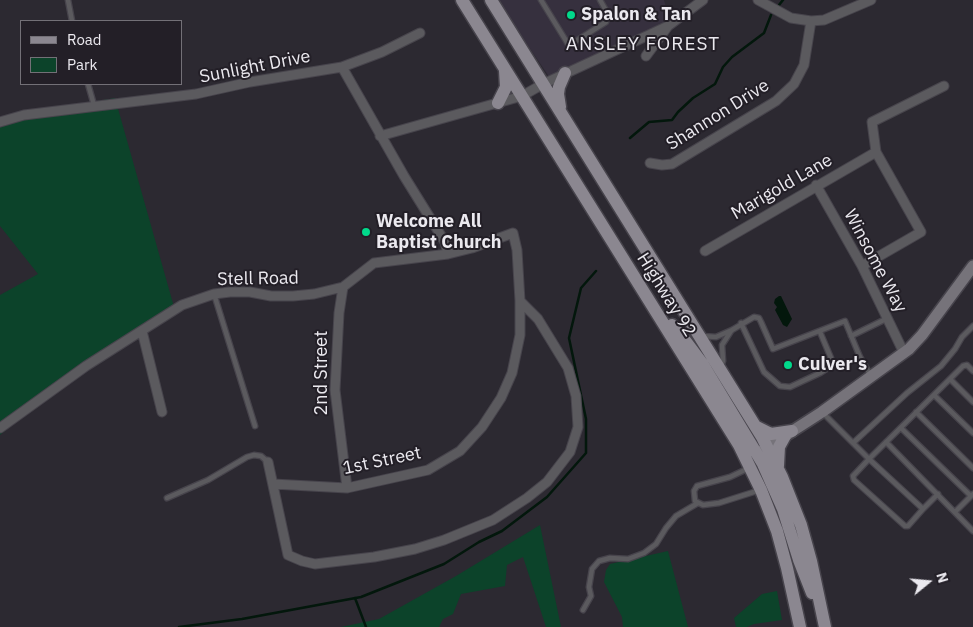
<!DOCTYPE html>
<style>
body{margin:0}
#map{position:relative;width:973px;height:627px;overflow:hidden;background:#2c2931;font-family:"IBM Plex Sans",sans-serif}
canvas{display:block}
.legend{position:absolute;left:20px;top:20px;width:162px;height:65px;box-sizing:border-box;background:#231f27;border:1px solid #737077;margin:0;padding:6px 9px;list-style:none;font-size:15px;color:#ebe9ef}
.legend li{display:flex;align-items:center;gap:10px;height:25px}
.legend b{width:25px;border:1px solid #737077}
.north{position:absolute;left:903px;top:557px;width:50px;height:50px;-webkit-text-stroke:4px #231f27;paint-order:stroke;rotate:73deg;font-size:14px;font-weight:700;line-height:20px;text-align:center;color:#ebe9ef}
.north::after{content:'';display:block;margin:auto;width:18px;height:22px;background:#ebe9ef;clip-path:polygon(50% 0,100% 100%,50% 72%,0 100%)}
</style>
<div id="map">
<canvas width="973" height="627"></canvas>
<ul class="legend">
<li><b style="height:6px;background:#8b8790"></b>Road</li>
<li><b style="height:14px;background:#0c432a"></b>Park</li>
</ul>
<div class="north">N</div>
</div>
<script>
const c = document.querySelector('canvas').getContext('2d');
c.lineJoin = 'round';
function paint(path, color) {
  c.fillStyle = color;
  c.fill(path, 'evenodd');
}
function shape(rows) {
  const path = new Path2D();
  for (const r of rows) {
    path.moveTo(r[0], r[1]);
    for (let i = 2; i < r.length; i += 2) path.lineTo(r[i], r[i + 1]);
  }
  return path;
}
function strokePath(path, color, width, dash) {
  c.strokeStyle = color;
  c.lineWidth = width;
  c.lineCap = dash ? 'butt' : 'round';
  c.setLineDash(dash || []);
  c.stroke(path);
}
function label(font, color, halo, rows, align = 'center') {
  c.font = font + ' "IBM Plex Sans",sans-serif';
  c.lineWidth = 4;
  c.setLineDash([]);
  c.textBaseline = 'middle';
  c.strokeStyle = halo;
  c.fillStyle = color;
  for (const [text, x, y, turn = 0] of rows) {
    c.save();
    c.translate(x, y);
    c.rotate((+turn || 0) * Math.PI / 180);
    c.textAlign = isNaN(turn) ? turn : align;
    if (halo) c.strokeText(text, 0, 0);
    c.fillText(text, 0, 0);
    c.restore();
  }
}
paint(shape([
 [497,0,664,0,671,26,554,84]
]), '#36303e');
paint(shape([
 [115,98,176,314,44,398,0,435,0,295,38,274,0,226,0,127,74,105],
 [540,525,561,627,546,627,523,557,507,565,505,586,461,594,453,614,443,619,439,627,341,627,379,619,456,576],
 [668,551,688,627,623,627,622,617,604,582,606,570,610,564],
 [777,591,782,620,754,624,747,627,736,627,734,618,762,594]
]), '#0c432a');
paint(shape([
 [779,296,781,296,792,319,787,327,783,325,775,310,777,307,774,303,775,299]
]), '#03170c');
strokePath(shape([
 [779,5,783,0],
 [630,138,649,122,672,120,678,112,693,98,715,84,723,67,732,57,764,33,771,15],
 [355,598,366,627],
 [179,627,242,619,361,597,444,564,479,542,502,531,547,497,586,453,586,419,569,338,581,288,596,271]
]), '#03170c', 2.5);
const lane = shape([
 [68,0,72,21],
 [541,0,568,44,576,41,606,22,608,14,600,0],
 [88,84,94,105],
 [214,294,255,426],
 [741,323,764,372,780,386,790,387,820,373,831,366,831,358,820,332],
 [702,336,716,337,732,330,754,317,759,318,761,322,773,349,845,321,860,357,871,376],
 [851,336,888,318],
 [721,366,723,361,722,345,731,331],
 [950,379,973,402],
 [934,395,973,433],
 [822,412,869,459,963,366,967,365,973,371],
 [916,412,973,468],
 [901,428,971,496],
 [886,442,973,531],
 [853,443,907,393,941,366,955,349,962,337,973,326],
 [749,468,730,477,697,486,694,491,695,501,703,505,719,503,760,490],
 [167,498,208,480,247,457,254,455,261,456,268,462],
 [923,509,908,526,905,526,854,480,853,476,869,459,923,509,938,494],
 [955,512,973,494],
 [583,610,591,596,589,587,592,569,599,561,610,558,628,559,644,553,656,544,666,528,676,516,698,503]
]);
const street = shape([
 [758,0,791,18,811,21,824,20,871,0],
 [646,56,668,26,703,0],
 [342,67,404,176,445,242,448,254],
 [0,122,24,115,196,94,250,82,342,67,382,52,420,33],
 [380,136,522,96,543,84,668,26],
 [650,163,662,165,672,164,776,101,794,84,804,65,811,21],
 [816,185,862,266,904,353],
 [705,251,876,152],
 [862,266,921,232,876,152,872,122,944,86],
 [343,287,339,313,335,390,347,488],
 [142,331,162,412],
 [0,428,86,366,182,305,214,294,230,292,250,292,271,296,293,296,314,294,343,287,374,263,448,254,472,248,513,233,517,250,520,301,520,335,512,373,501,398,482,427,460,451,428,470,347,488,273,484],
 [268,462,288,555,302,561,315,564,374,557,415,549,444,540,493,520,527,498,547,482,570,452,578,427,576,396,568,368,538,319,520,301]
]);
const secondary = shape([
 [760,452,822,412,909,349,922,335,973,266]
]);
const primary = shape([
 [462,0,739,445,761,490,777,531,787,568,800,627],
 [491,0,762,437,782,477,801,525,811,561,825,627],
 [498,103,506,87,505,71],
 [560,107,558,94,559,87,565,73],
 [672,325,687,343,702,363,763,464,783,509,799,560,812,593],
 [757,427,771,434,792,431],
 [778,466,779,447,785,436]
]);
strokePath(lane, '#47444c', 7);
strokePath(street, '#47444c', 11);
strokePath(secondary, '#47444c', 14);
strokePath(primary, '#47444c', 15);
strokePath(lane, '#5b5a5e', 4.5);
strokePath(street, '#5b5a5e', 9);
strokePath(secondary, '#76737a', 11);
strokePath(primary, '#8b8790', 12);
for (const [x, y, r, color] of [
 [571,15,5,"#01d98b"],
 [366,232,5,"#01d98b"],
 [788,365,5,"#01d98b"]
]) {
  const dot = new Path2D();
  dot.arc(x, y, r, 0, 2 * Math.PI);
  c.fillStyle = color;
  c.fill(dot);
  strokePath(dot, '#231f27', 2);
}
label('bold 18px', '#ebe9ef', '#231f27', [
 ["Spalon & Tan",581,15],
 ["Welcome All",376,222],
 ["Baptist Church",376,243],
 ["Culver's",798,365]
], 'left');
label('18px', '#ebe9ef', '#231f27', [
 ["Sunlight Drive",255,67,-11],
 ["Shannon Drive",718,115,-32],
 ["Marigold Lane",782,187,-30],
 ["Winsome Way",875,261,62],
 ["Stell Road",258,279,-1],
 ["Highway 92",666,295,58],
 ["2nd Street",322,373,-90],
 ["1st Street",382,461,-12]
]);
c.letterSpacing = '1px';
label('19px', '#ebe9ef', '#231f27', [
 ["ANSLEY FOREST",643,45]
]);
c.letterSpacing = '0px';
</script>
